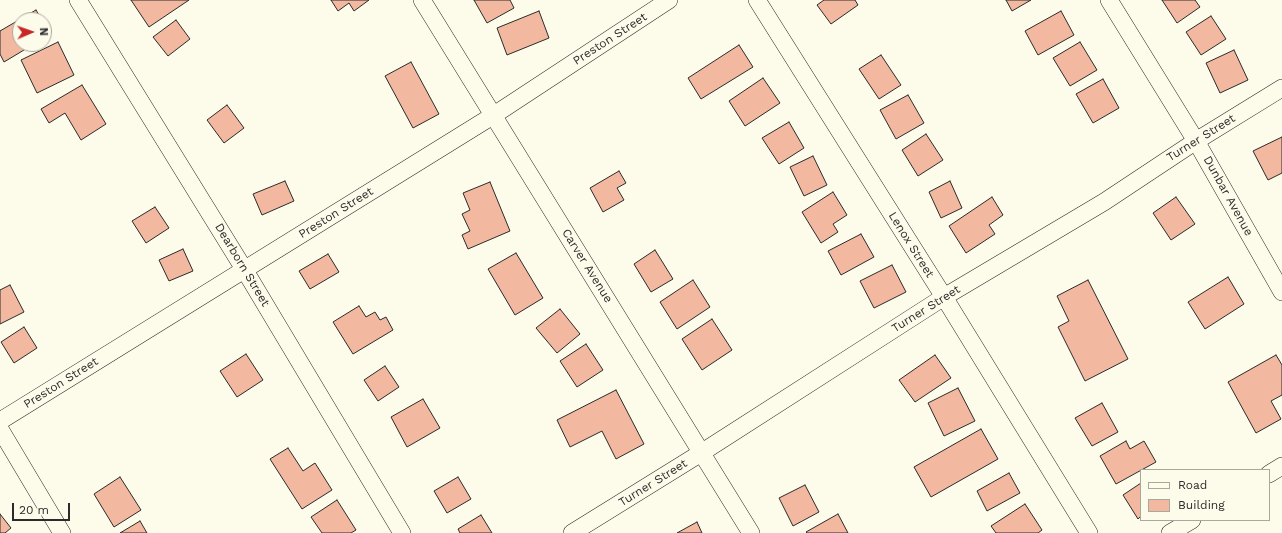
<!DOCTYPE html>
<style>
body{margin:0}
#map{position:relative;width:1282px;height:533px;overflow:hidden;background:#fdfbea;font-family:"Work Sans",sans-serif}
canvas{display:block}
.legend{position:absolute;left:1140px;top:469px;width:130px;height:52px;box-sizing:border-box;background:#fdfbea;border:1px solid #a9a89e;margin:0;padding:5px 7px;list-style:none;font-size:12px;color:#2b2b2b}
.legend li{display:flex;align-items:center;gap:8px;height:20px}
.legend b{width:20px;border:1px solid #a9a89e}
.north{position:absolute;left:12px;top:12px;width:40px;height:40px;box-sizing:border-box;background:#fdfbea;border:1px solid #a9a89e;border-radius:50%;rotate:88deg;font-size:11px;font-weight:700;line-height:16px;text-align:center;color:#2b2b2b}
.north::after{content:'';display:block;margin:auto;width:14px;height:18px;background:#c62828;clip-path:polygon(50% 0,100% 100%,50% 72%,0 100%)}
.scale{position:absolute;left:12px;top:503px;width:58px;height:18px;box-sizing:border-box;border:2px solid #2b2b2b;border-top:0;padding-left:5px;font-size:12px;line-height:14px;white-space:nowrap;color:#2b2b2b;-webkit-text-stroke:3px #fdfbea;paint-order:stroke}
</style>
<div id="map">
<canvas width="1282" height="533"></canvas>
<ul class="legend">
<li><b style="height:5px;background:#fdfbea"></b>Road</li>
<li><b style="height:11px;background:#f2b8a0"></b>Building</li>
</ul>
<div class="north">N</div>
<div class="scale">20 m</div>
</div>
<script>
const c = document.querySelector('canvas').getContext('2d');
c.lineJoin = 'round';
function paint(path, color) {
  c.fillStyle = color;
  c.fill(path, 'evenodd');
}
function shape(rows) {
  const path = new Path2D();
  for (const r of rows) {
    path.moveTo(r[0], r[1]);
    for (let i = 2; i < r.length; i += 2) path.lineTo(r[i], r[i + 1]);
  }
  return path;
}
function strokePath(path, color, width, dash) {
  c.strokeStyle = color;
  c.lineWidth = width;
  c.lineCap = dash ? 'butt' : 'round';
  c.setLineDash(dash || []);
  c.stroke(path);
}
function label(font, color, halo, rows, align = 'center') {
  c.font = font + ' "Work Sans",sans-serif';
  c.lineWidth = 3;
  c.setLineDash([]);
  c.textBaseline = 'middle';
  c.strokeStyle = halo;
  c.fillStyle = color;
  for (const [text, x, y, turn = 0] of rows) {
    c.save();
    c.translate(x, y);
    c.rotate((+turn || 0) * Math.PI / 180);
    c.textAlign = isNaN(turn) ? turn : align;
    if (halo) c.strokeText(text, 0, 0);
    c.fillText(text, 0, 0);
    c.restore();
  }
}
const building = shape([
 [131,0,189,0,149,27,131,0],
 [331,0,369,0,354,11,349,3,338,11,331,0],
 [474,0,510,0,514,8,487,23,474,0],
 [824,0,855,0,858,5,831,24,817,5,824,0],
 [1006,0,1031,0,1012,11,1006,0],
 [1162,0,1195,0,1200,7,1177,23,1162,0],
 [36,10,42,20,20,20,20,44,34,44,4,62,0,54,0,31,36,10],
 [539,11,549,38,507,55,497,28,539,11],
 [1061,11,1074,35,1038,55,1025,31,1061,11],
 [1211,16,1226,39,1201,55,1186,32,1211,16],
 [176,20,190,39,168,56,153,37,176,20],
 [44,24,50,35,44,38,44,24],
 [58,42,74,75,37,93,21,60,58,42],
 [1080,42,1097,70,1070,86,1053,58,1080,42],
 [739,45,753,67,701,99,688,78,739,45],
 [1234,50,1248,80,1220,93,1206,63,1234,50],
 [881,55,901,85,879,99,859,69,881,55],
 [411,62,439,114,413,128,385,76,411,62],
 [763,78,780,103,745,126,729,101,763,78],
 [1103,79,1119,108,1093,123,1076,94,1103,79],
 [82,85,106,124,81,140,65,113,49,123,41,109,82,85],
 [908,95,924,123,896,139,880,110,908,95],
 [227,105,244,128,224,143,207,120,227,105],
 [789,122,804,148,779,164,762,138,789,122],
 [926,134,943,160,918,176,902,150,926,134],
 [1282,137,1282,173,1268,180,1253,151,1282,137],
 [813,156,827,185,804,196,790,167,813,156],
 [619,171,626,183,617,188,624,200,603,212,590,188,619,171],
 [285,181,294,201,262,215,253,194,285,181],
 [950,181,962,208,941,218,929,192,950,181],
 [490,182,510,231,468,249,462,235,470,231,462,214,470,210,463,193,490,182],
 [833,192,847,215,833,224,838,232,821,243,802,212,833,192],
 [992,197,1003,215,989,225,995,234,966,253,949,226,992,197],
 [1176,197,1195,224,1171,240,1153,213,1176,197],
 [155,207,169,228,146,243,132,221,155,207],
 [861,234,874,257,841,275,828,251,861,234],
 [183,249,193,271,169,281,159,260,183,249],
 [655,250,673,279,651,292,634,264,655,250],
 [516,253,543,298,515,315,488,269,516,253],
 [328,254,339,272,310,289,299,271,328,254],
 [892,265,906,292,874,308,860,281,892,265],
 [1228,277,1244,304,1205,329,1188,302,1228,277],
 [693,280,710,307,677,329,660,302,693,280],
 [1088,280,1128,359,1085,381,1058,327,1069,321,1057,296,1088,280],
 [10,285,24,312,0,324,0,290,10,285],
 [359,306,366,317,375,312,380,320,386,317,393,330,353,354,333,322,359,306],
 [560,309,580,334,557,353,536,328,560,309],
 [712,319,732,350,702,370,682,339,712,319],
 [24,327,37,348,14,363,1,342,24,327],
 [586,344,603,370,577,387,560,361,586,344],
 [246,354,263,380,237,397,220,371,246,354],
 [935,355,951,378,915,402,899,380,935,355],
 [1276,355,1282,365,1282,395,1271,401,1281,419,1256,433,1228,382,1276,355],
 [385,366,399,387,378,401,364,380,385,366],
 [958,388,975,421,944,436,928,403,958,388],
 [616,390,644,444,616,459,602,431,570,447,557,420,616,390],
 [423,399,440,428,407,447,391,417,423,399],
 [1102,403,1118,432,1092,446,1075,418,1102,403],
 [981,429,998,459,931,497,914,467,981,429],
 [1126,441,1130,449,1144,441,1156,462,1116,484,1100,456,1126,441],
 [288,448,303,471,315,463,332,490,302,509,270,459,288,448],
 [1009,473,1020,493,987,511,977,491,1009,473],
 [120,477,141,510,114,527,94,494,120,477],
 [458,477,471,499,447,513,434,491,458,477],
 [1141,483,1141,516,1138,519,1123,495,1141,483],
 [805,485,819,512,793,526,779,498,805,485],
 [337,500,356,530,351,533,322,533,311,517,337,500],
 [1025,504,1042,530,1038,533,996,533,991,526,1025,504],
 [0,514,11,528,5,533,0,533,0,514],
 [838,514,848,533,807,533,806,532,838,514],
 [481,515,492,533,460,533,458,529,481,515],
 [140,521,147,533,120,533,140,521],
 [697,522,702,533,677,533,697,522]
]);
paint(building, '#f2b8a0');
strokePath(building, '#2b2b2b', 1);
const minor = shape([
 [78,0,244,269,402,533],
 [422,0,751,533],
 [757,0,944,297,1089,533],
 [1109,0,1196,141,1282,292],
 [0,421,494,115,669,0],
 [0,429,62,533],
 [1269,474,1282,466],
 [572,533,701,453,944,297,1104,202,1196,141,1282,88],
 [1170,533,1192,520]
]);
strokePath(minor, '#2b2b2b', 18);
strokePath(minor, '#fdfbea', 17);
label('12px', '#2b2b2b', '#fdfbea', [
 ["Preston Street",610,39,-33],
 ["Turner Street",1201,138,-32],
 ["Dunbar Avenue",1228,196,61],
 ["Preston Street",336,213,-32],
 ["Lenox Street",911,245,58],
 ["Dearborn Street",242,265,59],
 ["Carver Avenue",587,266,58],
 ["Turner Street",926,309,-32],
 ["Preston Street",61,383,-32],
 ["Turner Street",653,483,-32]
]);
</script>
